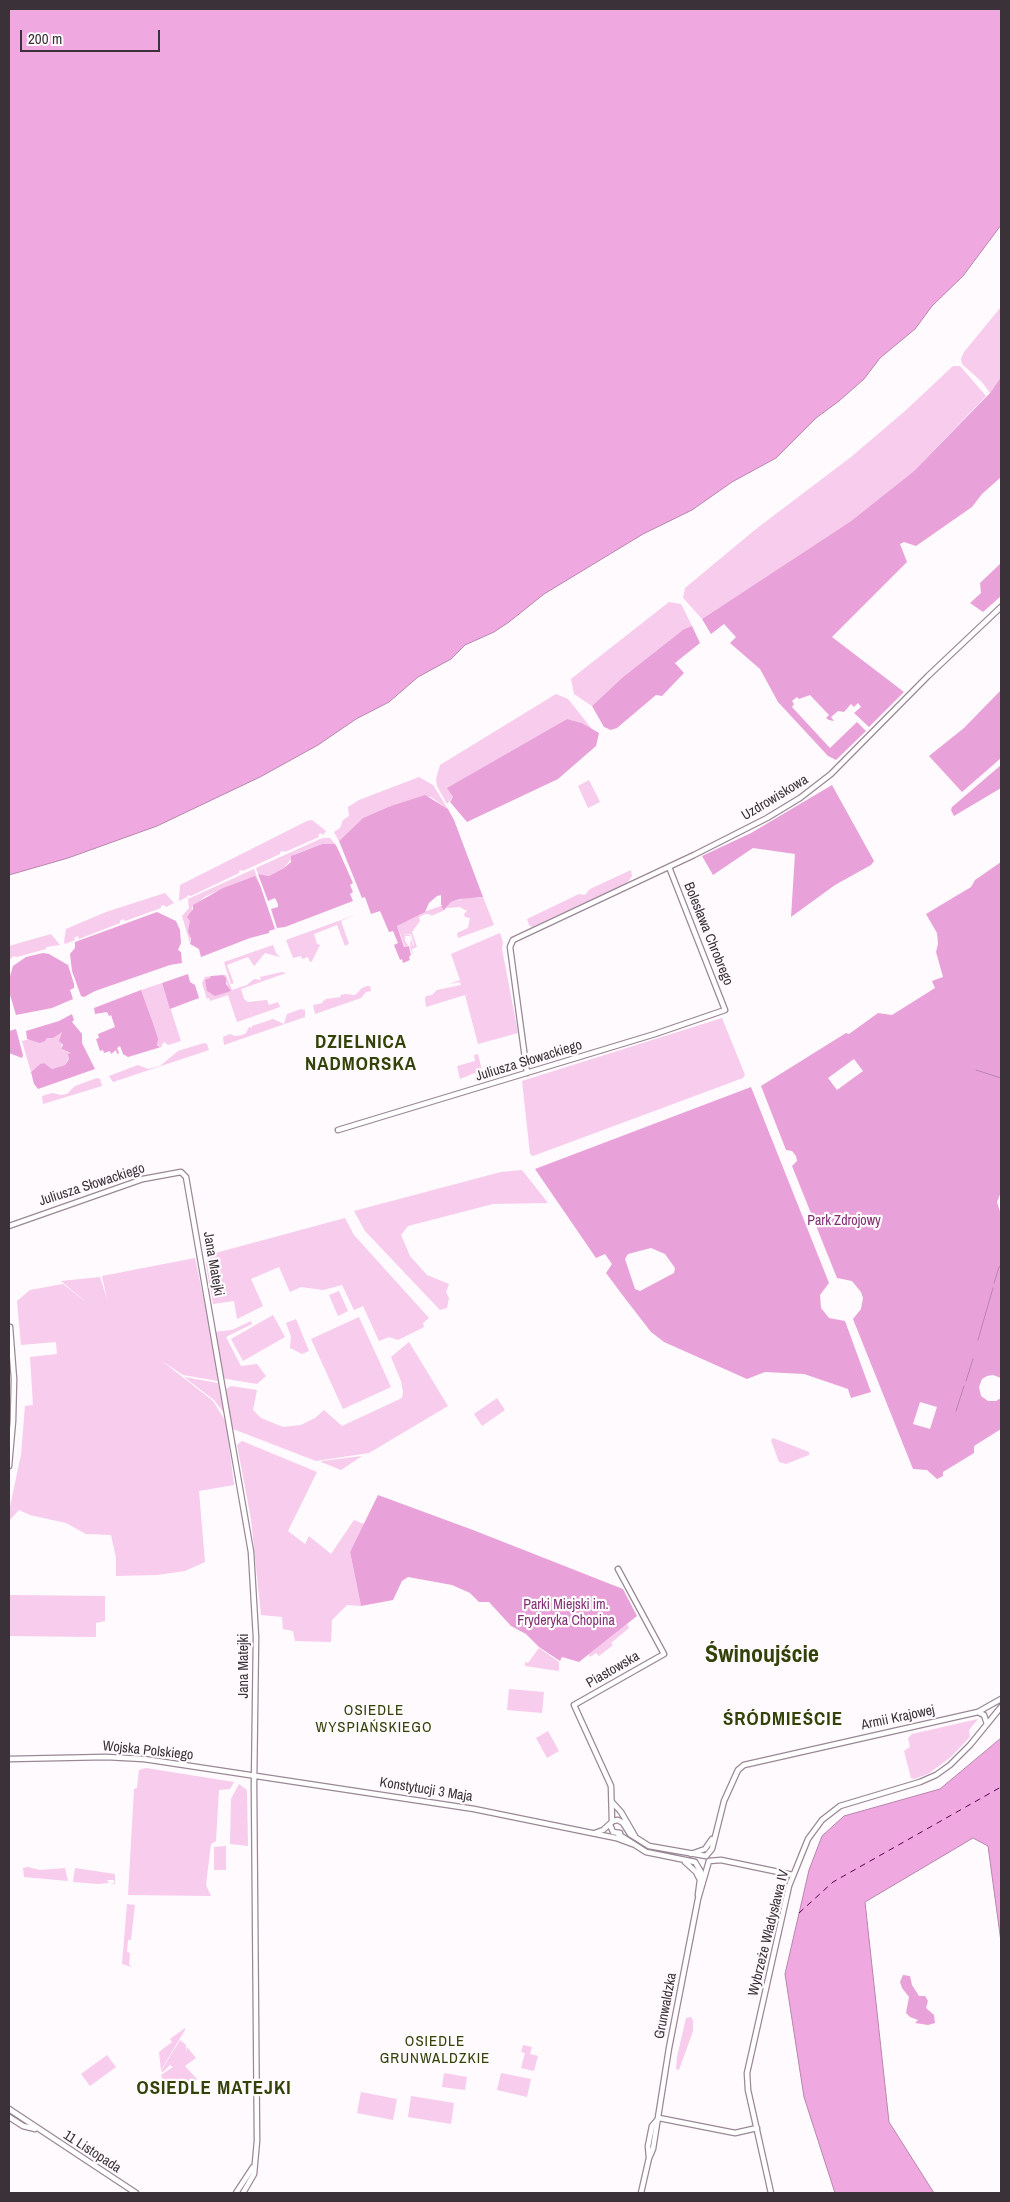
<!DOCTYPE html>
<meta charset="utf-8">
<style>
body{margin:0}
#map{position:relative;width:1010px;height:2202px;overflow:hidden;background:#fefafd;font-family:"Archivo Narrow",sans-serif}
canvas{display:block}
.frame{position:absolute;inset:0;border:10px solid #3a3238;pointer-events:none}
.scale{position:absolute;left:20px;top:30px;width:140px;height:22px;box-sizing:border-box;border:2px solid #3a3238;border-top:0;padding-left:6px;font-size:15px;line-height:18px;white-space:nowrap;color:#3a3238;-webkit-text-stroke:4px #fefafd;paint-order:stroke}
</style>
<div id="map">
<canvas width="1010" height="2202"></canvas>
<div class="frame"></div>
<div class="scale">200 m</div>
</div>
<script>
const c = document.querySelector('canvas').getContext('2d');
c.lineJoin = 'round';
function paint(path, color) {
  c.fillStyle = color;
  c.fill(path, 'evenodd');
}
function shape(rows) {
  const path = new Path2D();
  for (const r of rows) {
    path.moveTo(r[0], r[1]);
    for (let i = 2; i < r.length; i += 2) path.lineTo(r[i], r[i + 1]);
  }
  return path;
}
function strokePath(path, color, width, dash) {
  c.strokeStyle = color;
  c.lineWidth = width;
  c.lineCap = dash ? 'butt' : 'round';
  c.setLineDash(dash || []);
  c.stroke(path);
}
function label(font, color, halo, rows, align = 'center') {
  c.font = font + ' "Archivo Narrow",sans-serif';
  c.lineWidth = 4.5;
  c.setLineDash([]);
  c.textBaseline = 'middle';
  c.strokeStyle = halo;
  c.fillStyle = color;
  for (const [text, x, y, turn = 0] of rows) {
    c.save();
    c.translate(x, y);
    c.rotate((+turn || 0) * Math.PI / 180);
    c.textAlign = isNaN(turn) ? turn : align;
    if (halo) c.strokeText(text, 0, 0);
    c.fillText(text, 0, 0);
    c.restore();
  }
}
paint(shape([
 [1001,307,1001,377,990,393,982,382,962,364,961,359,964,352],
 [953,366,960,366,986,396,914,471,851,521,702,619,686,601,683,598,685,588,756,529,851,457,905,411],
 [669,602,681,604,692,626,684,629,623,677,592,706,574,694,571,679],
 [556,694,568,699,592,729,582,723,567,719,448,788,453,797,447,804,437,786,436,779,440,765],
 [419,777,433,785,448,809,431,797,388,807,363,818,339,841,334,832,340,828,343,820,349,816,348,807,359,800],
 [589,780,600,802,588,808,578,786],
 [312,820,326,831,323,835,321,833,318,835,319,837,285,852,284,851,280,852,280,854,243,871,242,870,239,871,239,873,191,896,188,895,187,897,179,901,180,885,307,821],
 [325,838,330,838,335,844,322,844,295,854,284,868,269,876,258,874,256,868,320,839],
 [254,869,260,885,255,877,247,879,206,896,192,907,190,943,182,916,189,908,188,899],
 [631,870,632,876,627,883,532,927,529,925,527,919,579,894,585,895,590,889],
 [165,893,174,903,166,907,164,905,161,906,161,908,125,921,123,919,120,921,120,923,79,939,78,936,74,938,75,940,65,944,64,942,66,929,106,912],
 [470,897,478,898,483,897,494,925,458,938,457,933,468,928,470,918,465,917,464,914,467,911,460,907,446,908,451,902],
 [441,906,445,910,431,916,430,914,425,914,419,917,420,921,412,932,417,947,412,949,413,957,410,946,414,945,411,934,401,935,410,935,413,945,410,945,411,939,410,936,405,936,405,941,408,945,405,947,397,926,417,914],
 [355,915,341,921,349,944,345,946,337,925,314,934,317,944,320,945,312,961,310,962,308,957,302,959,301,956,293,958,286,940],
 [500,933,503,942,502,949,518,1033,478,1044,465,995,426,1007,425,999,426,996,432,995,437,990,461,985,460,982,450,984,460,980,451,954],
 [51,934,60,945,46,947,46,949,17,957,14,956,9,960,9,946],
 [273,945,276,953,280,957,265,953,254,966,248,957,227,965,233,981,233,984,231,984,224,962],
 [282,972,286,973,241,989,244,999,248,1002,267,1000,269,1005,278,1002,280,1007,237,1022,228,995,210,1001,209,998,207,999,202,983,205,977,211,976,211,978,228,986,223,975,226,975,232,990,247,985,254,979,261,980,260,977],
 [162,983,181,1041,168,1045,164,1042,160,1047,156,1042,153,1023,141,990],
 [367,986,370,986,371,991,366,992,361,998,315,1014,313,1005,323,1003,322,1002,326,999,341,997,340,995,345,994,355,995,362,988],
 [301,1009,305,1010,305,1017,224,1045,223,1037,230,1034,235,1036,242,1035,246,1033,249,1027,252,1028,252,1026,273,1019,284,1024,287,1014],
 [722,1018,745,1075,743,1078,533,1156,530,1154,522,1081],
 [59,1032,62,1032,61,1043,62,1050,71,1053,65,1065,52,1069,44,1063,40,1064,31,1072,22,1041,30,1039,43,1042,47,1038,53,1038],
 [204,1043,207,1044,209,1050,113,1082,109,1076,138,1065,148,1069,160,1066,178,1051],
 [478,1054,484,1079,475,1081,474,1079,479,1077,477,1072,460,1079,457,1066,475,1061,474,1055],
 [97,1078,100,1079,102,1086,43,1104,42,1096,52,1093,61,1095,67,1094,75,1086],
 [522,1170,548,1203,493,1204,408,1226,401,1235,410,1256,427,1275,449,1284,446,1292,449,1298,447,1308,440,1310,365,1231,354,1211,501,1172],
 [345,1218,354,1235,429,1318,423,1323,424,1327,398,1340,389,1337,379,1341,363,1306,354,1310,342,1285,323,1290,301,1287,290,1292,279,1267,251,1279,263,1306,237,1319,234,1301,213,1304,206,1265,208,1255],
 [195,1258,210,1329,218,1381,183,1375,162,1361,213,1401,226,1422,234,1485,199,1491,205,1562,185,1571,157,1575,116,1576,116,1558,111,1535,86,1534,66,1523,30,1515,19,1510,9,1521,9,1511,21,1455,25,1406,33,1405,30,1357,57,1354,56,1342,21,1345,17,1301,30,1290,63,1284,87,1303,61,1281,100,1277,107,1299,102,1276],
 [339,1291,348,1311,338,1316,329,1295],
 [273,1315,285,1337,243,1361,231,1339],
 [359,1317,391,1387,343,1409,311,1339],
 [296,1319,309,1351,302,1354,290,1348,291,1336,286,1323],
 [251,1321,252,1324,226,1337,241,1366,257,1364,266,1376,257,1384,221,1378,213,1332,232,1330],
 [409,1342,448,1406,369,1453,316,1461,233,1429,223,1391,231,1386,257,1390,253,1410,261,1418,283,1427,301,1425,315,1418,324,1410,342,1426,402,1398,403,1392,401,1381,391,1357],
 [184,1377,218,1383,224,1413,214,1400],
 [497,1398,505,1410,482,1426,474,1414],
 [773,1438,809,1452,809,1455,786,1464,779,1462,771,1440],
 [242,1441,317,1472,288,1531,305,1544,309,1536,331,1554,354,1520,364,1524,350,1552,361,1606,347,1605,332,1620,331,1642,295,1641,293,1631,283,1629,282,1617,261,1615,251,1519,237,1445],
 [362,1456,341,1470,321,1462,322,1461],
 [9,1595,105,1596,105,1621,96,1623,96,1637,9,1636],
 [627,1624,629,1628,611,1643,613,1645,599,1656,596,1653,590,1657,589,1654],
 [539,1648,559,1662,559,1671,525,1666,525,1662,528,1663],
 [509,1689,544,1692,542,1713,507,1710],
 [978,1719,969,1730,970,1737,951,1757,928,1774,914,1779,911,1778,904,1751,910,1747,908,1738,912,1734],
 [548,1731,559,1751,547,1758,536,1738],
 [146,1768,234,1782,230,1789,219,1790,216,1841,211,1844,206,1885,211,1896,128,1895,134,1789,137,1788,139,1770],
 [239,1784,247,1790,248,1846,230,1844,231,1799],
 [226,1846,226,1870,214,1870,214,1847],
 [28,1867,40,1870,65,1868,68,1881,24,1877,23,1868],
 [75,1868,115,1874,115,1884,110,1883,114,1883,114,1880,107,1880,109,1883,98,1884,73,1882],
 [127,1904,135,1905,131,1940,128,1940,127,1952,130,1953,129,1964,132,1967,122,1964],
 [691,2017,693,2020,693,2031,679,2070,676,2069,677,2057,686,2018],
 [185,2028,185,2030,161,2070,159,2052,172,2042,170,2039],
 [180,2040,186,2045,186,2054,187,2047,196,2058,185,2066,197,2079,188,2086,188,2089,183,2088,184,2080,182,2088,165,2085,161,2075,173,2067,170,2065,163,2072,161,2071],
 [523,2045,532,2047,530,2054,538,2056,534,2071,521,2068,525,2053,521,2052],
 [107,2055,116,2067,90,2086,81,2074],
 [444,2073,467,2077,465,2090,442,2087],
 [501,2073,531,2079,527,2097,497,2090],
 [361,2092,397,2099,393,2120,357,2113],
 [411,2096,454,2103,451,2124,408,2117]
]), '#f8cced');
paint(shape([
 [1001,377,1001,477,982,494,972,507,916,546,904,542,900,544,907,562,832,637,904,692,869,727,854,713,861,707,858,703,854,707,851,704,844,712,838,711,831,717,834,721,829,720,826,718,829,715,810,695,799,699,797,697,792,701,794,704,792,707,830,748,857,722,866,731,836,760,828,756,778,702,760,669,730,643,736,637,724,624,711,634,702,619,851,521,914,471,990,393],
 [1001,563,1001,596,983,612,970,603,981,593,980,583],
 [692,626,700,643,675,663,684,673,662,696,656,695,617,728,611,730,604,727,592,706,623,677,684,629],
 [1001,690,1001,758,962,792,929,756,964,728],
 [567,719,582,723,599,733,596,746,558,779,467,822,450,802,453,797,447,788],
 [1001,765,1001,788,954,816,951,810,952,807],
 [832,785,874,861,871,865,835,885,791,917,795,854,753,848,713,875,702,856,751,833],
 [425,795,448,809,454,820,483,897,460,899,451,902,444,910,441,906,443,905,441,905,441,895,437,896,429,903,425,912,397,926,404,947,409,946,411,955,409,957,410,960,403,963,402,959,400,960,394,945,398,943,393,931,389,932,380,911,371,914,365,897,362,898,339,841,363,818,388,807],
 [322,844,335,844,337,847,353,883,350,885,353,892,350,894,353,901,285,927,277,928,271,909,278,907,278,904,275,898,268,901,258,874,269,876,284,868,291,862,291,856],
 [1001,862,1001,1192,997,1202,1001,1215,1001,1378,993,1375,987,1376,982,1379,979,1387,981,1396,988,1401,996,1401,1001,1398,1001,1429,974,1446,974,1453,943,1472,943,1476,937,1479,927,1470,913,1469,853,1319,861,1309,863,1298,861,1292,852,1281,837,1278,792,1166,797,1161,796,1156,792,1151,786,1150,761,1086,846,1033,849,1034,878,1013,892,1015,935,988,932,981,943,977,936,952,938,944,937,933,926,914,971,887,975,880],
 [854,1059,863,1071,837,1090,828,1078],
 [920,1402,937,1407,930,1429,913,1424],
 [255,876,260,885,275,929,269,931,269,933,250,938,201,957,199,949,190,944,191,939,188,931,190,921,187,917,193,909,193,905,223,888],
 [157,912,176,921,180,930,181,943,178,950,181,952,182,963,170,965,95,991,84,997,81,996,72,971,70,954,75,948,75,942],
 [43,953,49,954,68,965,74,984,74,988,70,990,73,999,52,1008,16,1015,10,995,10,976,13,966,26,957],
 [188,974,190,982,195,985,199,998,170,1009,162,983],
 [223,975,226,978,226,984,231,991,215,996,207,991,205,980,210,978,211,976],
 [141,990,153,1023,158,1039,157,1045,160,1047,162,1045,161,1047,128,1057,123,1054,120,1046,117,1048,119,1053,117,1054,116,1050,111,1054,110,1051,104,1053,103,1050,100,1051,96,1039,99,1038,98,1034,115,1027,111,1015,109,1016,107,1012,95,1014,94,1008],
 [72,1014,74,1020,72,1022,82,1034,82,1043,95,1069,38,1089,34,1084,31,1072,40,1064,44,1063,52,1069,65,1065,69,1059,68,1054,71,1053,61,1049,63,1045,59,1041,62,1032,53,1038,47,1038,45,1041,40,1043,27,1039,26,1031,59,1021],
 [16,1029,23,1055,22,1058,9,1053,9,1031],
 [751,1087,829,1283,820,1295,821,1308,829,1318,845,1321,871,1392,851,1398,848,1389,804,1374,765,1372,747,1379,664,1342,651,1332,627,1301,606,1273,612,1264,605,1254,596,1258,535,1169],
 [651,1248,665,1254,675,1268,674,1273,640,1291,635,1289,625,1259,628,1254],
 [378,1495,473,1530,623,1589,637,1616,579,1662,562,1657,560,1661,539,1647,526,1634,511,1626,489,1602,479,1602,470,1593,452,1585,408,1577,402,1581,393,1600,361,1606,350,1552],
 [903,1975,910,1976,912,1985,919,1996,925,1996,928,2001,926,2008,934,2015,935,2023,928,2025,915,2023,918,2020,910,2017,906,2013,909,1997,902,1988,900,1982]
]), '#e9a2d9');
const water = shape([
 [9,9,1001,9,1001,225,963,276,932,306,915,329,880,358,864,379,839,401,816,418,776,458,732,482,692,510,643,534,544,594,509,622,494,632,465,645,451,659,418,677,389,702,356,719,318,745,260,777,157,826,68,858,9,875,9,9],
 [1001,1738,1001,1942,988,1846,973,1838,865,1902,889,2122,934,2193,835,2193,804,2097,785,1974,809,1870,822,1836,844,1816,940,1789,1001,1738]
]);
paint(water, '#f0a9e0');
strokePath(water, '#b985ae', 1);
strokePath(shape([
 [976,1070,1001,1078],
 [994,1283,999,1267,1001,1266],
 [978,1340,993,1288],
 [966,1381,973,1359],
 [956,1411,964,1386]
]), '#b985ae', 1);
strokePath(shape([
 [799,1913,833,1882,1001,1787]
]), '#58014d', 1, [6, 5]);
const minor = shape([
 [527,1073,510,947,513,940,694,855,767,818,800,798,831,774,928,676,1001,607],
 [338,1130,655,1034,725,1010,669,867],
 [9,1226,143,1179,181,1172,186,1177,251,1552,256,1637,254,1785,257,2141,254,2174,243,2193],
 [9,1466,13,1421,14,1379,10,1327],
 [978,1712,984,1715,987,1724],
 [9,1759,106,1757,144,1759,474,1809,616,1838,635,1845],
 [612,1802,621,1812,635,1836],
 [612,1822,611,1786,574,1705,664,1654,618,1569],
 [610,1825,613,1832,620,1833],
 [595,1833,603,1830,613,1821,618,1820,623,1823,630,1834,649,1846,706,1856],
 [618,1834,646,1852,695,1862],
 [691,1854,705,1849,712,1839],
 [706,1856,712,1849,724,1801,738,1770,744,1765,978,1712,1001,1699],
 [709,1861,721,1860,793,1875],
 [685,1862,696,1872,699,1878],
 [695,1862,701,1872,698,1895],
 [9,2109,136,2193],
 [9,2117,23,2126,35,2129],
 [659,2118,735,2133,757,2128],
 [649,2158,653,2149,669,2048,698,1899,709,1861],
 [236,2193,253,2167],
 [641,2193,649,2158,648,2146,652,2126,658,2119],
 [771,2193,748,2090,747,2073,789,1886,808,1839,822,1820,840,1806,920,1782,936,1775,950,1765,970,1745,1001,1707]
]);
strokePath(minor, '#9b8896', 7);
strokePath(minor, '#fff', 4.5);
label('14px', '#3a3238', '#fefafd', [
 ["Uzdrowiskowa",775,798,-31],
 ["Bolesława Chrobrego",708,934,68],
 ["Juliusza Słowackiego",529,1061,-17],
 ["Juliusza Słowackiego",92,1185,-18],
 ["Jana Matejki",213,1264,80],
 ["Jana Matejki",244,1666,-90],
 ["Piastowska",613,1670,-30],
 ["Armii Krajowej",898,1718,-12],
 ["Wojska Polskiego",148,1751,6],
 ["Konstytucji 3 Maja",426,1790,9],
 ["Wybrzeże Władysława IV",769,1933,-76],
 ["Grunwaldzka",666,2006,-79],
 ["11 Listopada",92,2152,33]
]);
label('14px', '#813073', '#fefafd', [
 ["Park Zdrojowy",844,1221],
 ["Parki Miejski im.",566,1605],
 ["Fryderyka Chopina",566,1621]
]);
c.letterSpacing = '1px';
label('15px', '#334209', '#fefafd', [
 ["OSIEDLE",374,1711],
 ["WYSPIAŃSKIEGO",374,1728],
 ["OSIEDLE",435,2042],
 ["GRUNWALDZKIE",435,2059]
]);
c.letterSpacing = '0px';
c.letterSpacing = '1px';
label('bold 19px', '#334209', '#fefafd', [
 ["DZIELNICA",361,1043],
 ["NADMORSKA",361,1065],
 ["ŚRÓDMIEŚCIE",783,1720],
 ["OSIEDLE MATEJKI",214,2089]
]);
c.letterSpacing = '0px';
label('bold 24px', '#334209', '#fefafd', [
 ["Świnoujście",762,1656]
]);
</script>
